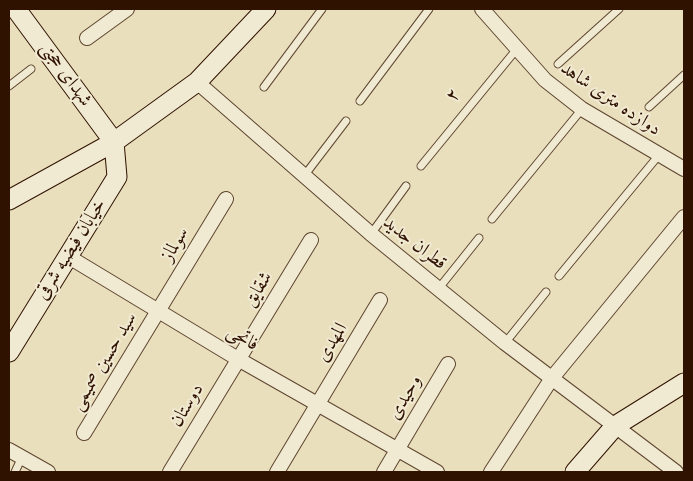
<!DOCTYPE html>
<meta charset="utf-8">
<style>
body{margin:0}
#map{position:relative;width:693px;height:481px;overflow:hidden;background:#e9dfbc;font-family:"IM FELL English",serif}
canvas{display:block}
.frame{position:absolute;inset:0;border:10px solid #2f1200;pointer-events:none}
</style>
<div id="map">
<canvas width="693" height="481"></canvas>
<div class="frame"></div>
</div>
<script>
const c = document.querySelector('canvas').getContext('2d');
c.lineJoin = 'round';
function shape(rows) {
  const path = new Path2D();
  for (const r of rows) {
    path.moveTo(r[0], r[1]);
    for (let i = 2; i < r.length; i += 2) path.lineTo(r[i], r[i + 1]);
  }
  return path;
}
function strokePath(path, color, width, dash) {
  c.strokeStyle = color;
  c.lineWidth = width;
  c.lineCap = dash ? 'butt' : 'round';
  c.setLineDash(dash || []);
  c.stroke(path);
}
function label(font, color, halo, rows, align = 'center') {
  c.font = font + ' "IM FELL English",Amiri,serif';
  c.lineWidth = 4;
  c.setLineDash([]);
  c.textBaseline = 'middle';
  c.strokeStyle = halo;
  c.fillStyle = color;
  for (const [text, x, y, turn = 0] of rows) {
    c.save();
    c.translate(x, y);
    c.rotate((+turn || 0) * Math.PI / 180);
    c.textAlign = isNaN(turn) ? turn : align;
    if (halo) c.strokeText(text, 0, 0);
    c.fillText(text, 0, 0);
    c.restore();
  }
}
const lane = shape([
 [558,64,619,9],
 [9,86,31,69],
 [264,87,322,9],
 [360,101,429,9],
 [649,107,684,75],
 [421,166,516,50],
 [304,176,346,121],
 [492,219,582,109],
 [371,234,406,186],
 [559,276,659,155],
 [439,288,479,238],
 [505,343,546,292],
 [15,472,22,457]
]);
const street = shape([
 [482,9,545,80,582,109,684,169],
 [87,38,127,9],
 [197,82,371,234,505,343,676,472],
 [69,257,238,359,437,472],
 [84,433,226,199],
 [9,450,48,472],
 [170,472,311,240],
 [277,472,380,300],
 [384,472,448,364],
 [491,472,552,378,684,217]
]);
const secondary = shape([
 [9,200,114,142,197,82,266,9],
 [9,352,117,177,114,142,16,9],
 [575,472,615,426,684,383]
]);
strokePath(lane, '#5e452f', 9);
strokePath(street, '#5e452f', 16);
strokePath(secondary, '#2f1200', 21);
strokePath(lane, '#f1ead3', 7);
strokePath(street, '#f1ead3', 14);
strokePath(secondary, '#f1ead3', 19);
label('19px', '#2f1200', '#f1ead3', [
 ["شهدای حجتی",65,75,54],
 ["۲",454,96,-51],
 ["دوازده متری شاهد",610,100,34],
 ["قطران جدید",414,244,38],
 ["سولماز",176,245,-59],
 ["خیابان فیضیه شرقی",72,250,-58],
 ["شقایق",259,290,-58],
 ["فاتحی",242,339,30],
 ["المهدی",333,343,-59],
 ["سید حسین صمیمی",105,362,-59],
 ["وحیدی",406,398,-60],
 ["دوستان",188,406,-59]
]);
</script>
